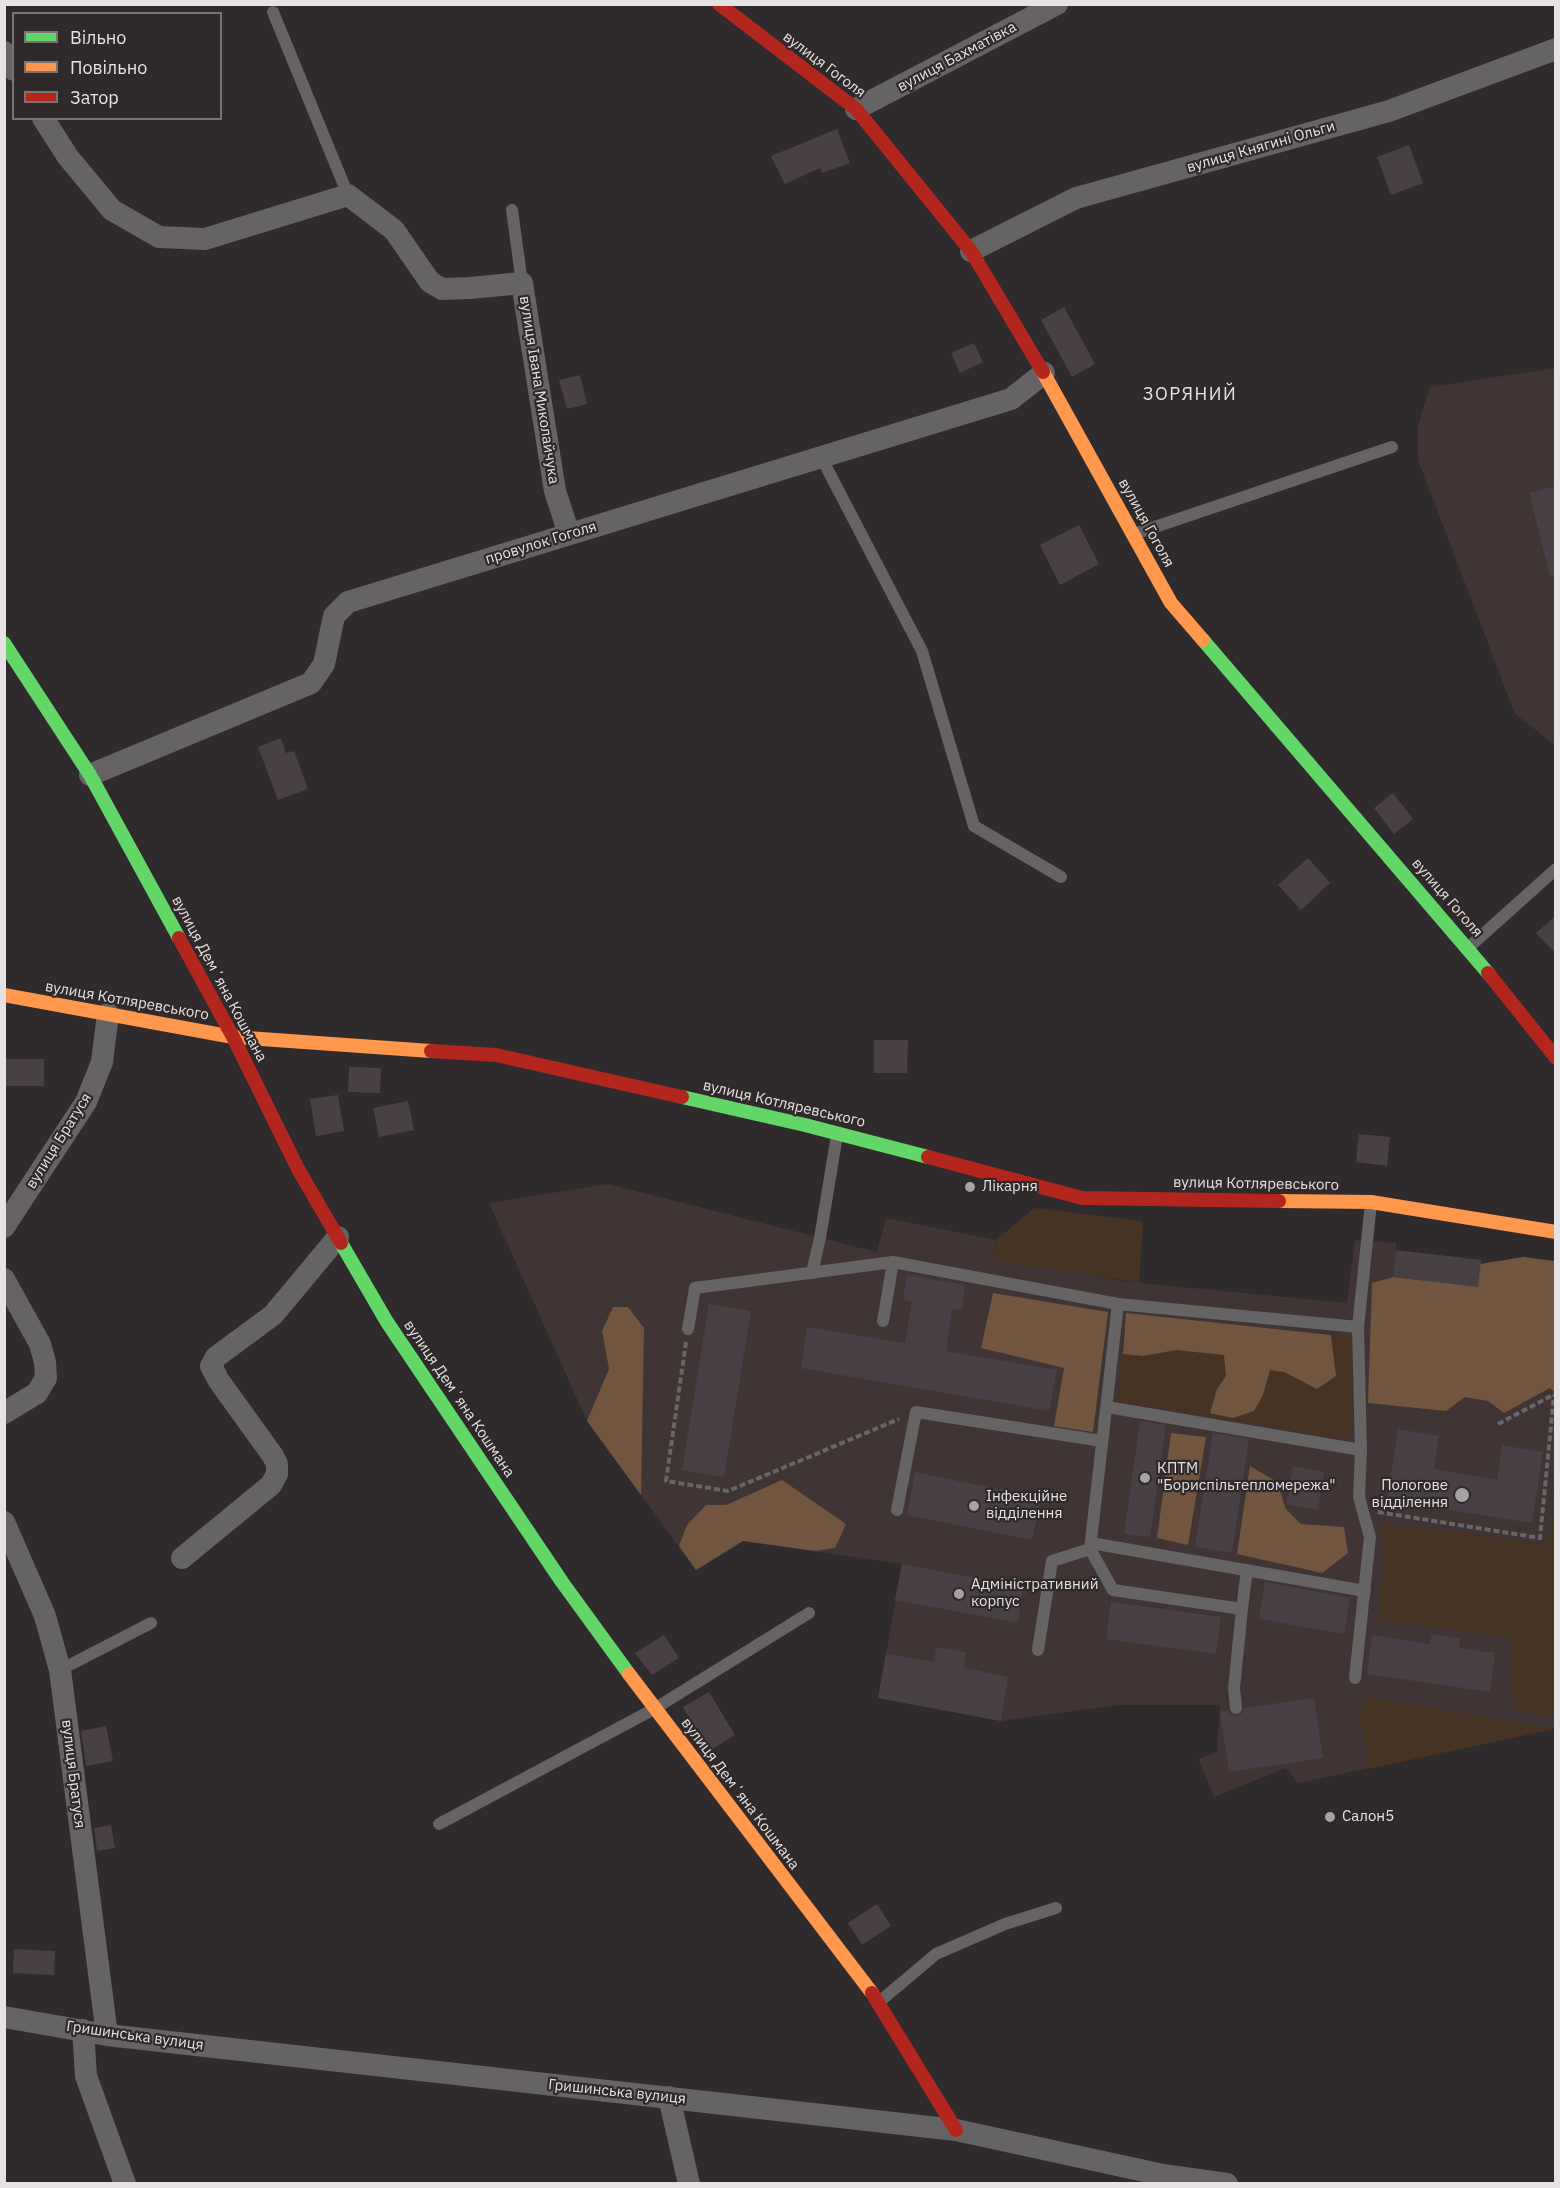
<!DOCTYPE html>
<meta charset="utf-8">
<style>
body{margin:0}
#map{position:relative;width:1560px;height:2188px;overflow:hidden;background:#2f2a2b;font-family:"IBM Plex Sans",sans-serif}
canvas{display:block}
.frame{position:absolute;inset:0;border:6px solid #e6e1e2;pointer-events:none}
.legend{position:absolute;left:12px;top:12px;width:210px;height:108px;box-sizing:border-box;background:#30292a;border:2px solid #797374;margin:0;padding:8px 10px;list-style:none;font-size:18px;color:#e6e1e2}
.legend li{display:flex;align-items:center;gap:12px;height:30px}
.legend b{width:30px;border:2px solid #797374}
</style>
<div id="map">
<canvas width="1560" height="2188"></canvas>
<div class="frame"></div>
<ul class="legend">
<li><b style="height:8px;background:#63d668"></b>Вільно</li>
<li><b style="height:8px;background:#ff974d"></b>Повільно</li>
<li><b style="height:8px;background:#b3261e"></b>Затор</li>
</ul>
</div>
<script>
const c = document.querySelector('canvas').getContext('2d');
c.lineJoin = 'round';
function paint(path, color) {
  c.fillStyle = color;
  c.fill(path, 'evenodd');
}
function shape(rows) {
  const path = new Path2D();
  for (const r of rows) {
    path.moveTo(r[0], r[1]);
    for (let i = 2; i < r.length; i += 2) path.lineTo(r[i], r[i + 1]);
  }
  return path;
}
function strokePath(path, color, width, dash) {
  c.strokeStyle = color;
  c.lineWidth = width;
  c.lineCap = dash ? 'butt' : 'round';
  c.setLineDash(dash || []);
  c.stroke(path);
}
function label(font, color, halo, rows, align = 'center') {
  c.font = font + ' "IBM Plex Sans",sans-serif';
  c.lineWidth = 4.5;
  c.setLineDash([]);
  c.textBaseline = 'middle';
  c.strokeStyle = halo;
  c.fillStyle = color;
  for (const [text, x, y, turn = 0] of rows) {
    c.save();
    c.translate(x, y);
    c.rotate((+turn || 0) * Math.PI / 180);
    c.textAlign = isNaN(turn) ? turn : align;
    if (halo) c.strokeText(text, 0, 0);
    c.fillText(text, 0, 0);
    c.restore();
  }
}
paint(shape([
 [1555,368,1555,745,1515,714,1418,460,1418,425,1430,387],
 [608,1184,877,1252,886,1218,996,1240,993,1257,1121,1281,1347,1303,1355,1240,1396,1243,1396,1250,1481,1260,1478,1286,1555,1298,1555,1736,1554,1729,1298,1783,1286,1768,1214,1797,1198,1759,1217,1752,1220,1705,1119,1705,1001,1721,878,1698,902,1564,743,1541,696,1570,587,1421,489,1203]
]), '#403435');
paint(shape([
 [1034,1208,1143,1221,1139,1283,993,1260,996,1240],
 [1126,1313,1331,1335,1352,1334,1353,1433,1342,1439,1117,1401],
 [1555,1451,1555,1715,1545,1717,1513,1709,1511,1638,1379,1619,1383,1547,1381,1523,1546,1544,1552,1525],
 [1367,1697,1554,1729,1368,1769,1359,1713]
]), '#463324');
paint(shape([
 [1523,1257,1555,1261,1555,1393,1550,1388,1504,1413,1488,1401,1465,1397,1446,1411,1368,1403,1372,1283,1393,1277,1477,1286,1480,1264],
 [993,1293,1108,1312,1093,1432,1054,1426,1064,1368,981,1348],
 [613,1307,628,1307,644,1328,641,1495,587,1421,609,1369,602,1331],
 [1126,1313,1331,1335,1336,1376,1317,1389,1284,1372,1270,1370,1263,1395,1254,1411,1233,1418,1210,1413,1217,1389,1226,1376,1224,1355,1176,1350,1143,1356,1123,1354],
 [1171,1433,1206,1437,1188,1545,1157,1538],
 [1250,1466,1277,1482,1286,1509,1301,1524,1344,1527,1348,1553,1322,1573,1237,1554],
 [782,1480,846,1524,835,1548,815,1551,743,1541,696,1570,679,1546,687,1525,706,1505,726,1505]
]), '#72553e');
paint(shape([
 [837,129,850,163,822,173,820,168,785,184,771,156],
 [1409,145,1423,183,1391,195,1377,157],
 [1064,307,1095,364,1072,377,1041,320],
 [974,343,983,362,960,373,951,353],
 [580,375,587,404,567,409,559,380],
 [1556,486,1556,576,1550,576,1529,493],
 [1079,525,1099,564,1060,585,1040,545],
 [281,738,286,753,294,751,308,789,278,800,258,747],
 [1393,793,1413,819,1394,834,1374,808],
 [1308,858,1330,883,1301,910,1278,885],
 [1556,916,1556,954,1536,933],
 [874,1040,908,1040,907,1073,874,1073],
 [4,1059,44,1059,44,1086,4,1086],
 [349,1067,381,1068,380,1093,348,1092],
 [338,1095,344,1131,316,1136,310,1099],
 [408,1101,414,1130,379,1137,373,1108],
 [1359,1134,1390,1137,1387,1166,1356,1162],
 [1396,1250,1481,1260,1478,1287,1393,1277],
 [907,1275,965,1285,962,1310,952,1309,946,1351,1057,1370,1049,1411,801,1368,807,1327,905,1343,912,1302,903,1300],
 [709,1304,751,1311,724,1477,682,1470],
 [1140,1421,1166,1425,1150,1537,1124,1534],
 [1398,1429,1439,1436,1434,1469,1497,1480,1502,1445,1543,1452,1532,1523,1387,1500],
 [1213,1433,1249,1439,1232,1553,1195,1547],
 [1293,1466,1324,1472,1318,1510,1286,1504],
 [915,1472,1041,1498,1032,1540,907,1515],
 [902,1564,1023,1587,1018,1623,895,1600],
 [1265,1582,1350,1598,1344,1634,1259,1619],
 [1111,1602,1221,1617,1216,1654,1106,1639],
 [1432,1634,1460,1639,1459,1648,1495,1653,1490,1692,1367,1674,1372,1635,1430,1644],
 [664,1635,679,1658,652,1675,635,1653],
 [936,1647,966,1652,964,1668,1008,1677,1001,1721,878,1698,886,1654,934,1662],
 [709,1692,735,1735,709,1751,683,1707],
 [1314,1698,1323,1758,1229,1772,1220,1712,1228,1711,1232,1715,1237,1716,1241,1714,1244,1708],
 [106,1726,113,1761,86,1766,81,1731],
 [111,1825,115,1848,97,1851,94,1828],
 [877,1904,891,1926,862,1945,848,1923],
 [14,1949,55,1951,54,1975,13,1973]
]), '#494045');
strokePath(shape([
 [686,1342,666,1481,728,1491,899,1419],
 [1498,1424,1555,1394],
 [1378,1512,1540,1538,1554,1395]
]), '#686666', 4, [6, 3]);
strokePath(shape([
 [273,12,348,195],
 [512,210,522,283],
 [821,457,922,651,974,826,1061,877],
 [1134,534,1392,447],
 [1469,947,1556,869],
 [812,1273,820,1238,837,1135],
 [883,1321,893,1262,1118,1304,1358,1327],
 [688,1329,695,1288,893,1262],
 [1107,1407,1361,1450],
 [897,1510,916,1412,1102,1441],
 [1091,1543,1365,1591],
 [1090,1549,1113,1590,1242,1609,1234,1688,1236,1708],
 [1242,1609,1247,1570],
 [1038,1650,1052,1561,1090,1549,1118,1304],
 [60,1670,151,1623],
 [1355,1678,1370,1537,1359,1497,1361,1450,1358,1327,1371,1203],
 [439,1824,654,1709,809,1613],
 [879,2002,936,1954,1005,1924,1056,1908]
]), '#656363', 12);
strokePath(shape([
 [4,52,14,70],
 [856,109,1057,4],
 [43,118,68,157,112,210,159,237,205,239,348,195,394,230,430,282,442,289,470,288,522,283,555,491,569,534],
 [971,251,1076,198,1389,111,1556,49],
 [90,775,311,683,324,664,334,616,348,602,1011,399,1044,373],
 [4,1227,86,1102,102,1062,108,1014],
 [4,1279,40,1344,45,1362,46,1378,37,1393,4,1413],
 [4,1522,45,1616,60,1670,107,2035],
 [182,1558,271,1485,277,1474,277,1464,273,1456,219,1381,211,1366,216,1357,273,1315,338,1237],
 [4,2017,107,2035,956,2130,1163,2175,1227,2184],
 [83,2030,86,2076,125,2184],
 [669,2097,689,2184]
]), '#656363', 22);
strokePath(shape([
 [1203,640,1488,973],
 [4,643,90,775,179,938],
 [682,1097,805,1125,928,1157],
 [341,1243,387,1322,562,1582,629,1674]
]), '#63d668', 14);
strokePath(shape([
 [1043,372,1171,603,1203,640],
 [4,995,233,1037,431,1051],
 [1279,1201,1371,1202,1556,1232],
 [629,1674,872,1993]
]), '#ff974d', 14);
strokePath(shape([
 [719,4,856,109,971,251,1043,372],
 [179,938,233,1037,298,1169,341,1243],
 [1488,973,1556,1058],
 [431,1051,496,1055,682,1097],
 [928,1157,1082,1198,1279,1201],
 [872,1993,956,2130]
]), '#b3261e', 14);
for (const [x, y, r, color] of [
 [970,1187,6,"#a6a1a2"],
 [1145,1478,6,"#a6a1a2"],
 [1462,1495,8,"#a6a1a2"],
 [974,1506,6,"#a6a1a2"],
 [959,1594,6,"#a6a1a2"],
 [1330,1817,6,"#a6a1a2"]
]) {
  const dot = new Path2D();
  dot.arc(x, y, r, 0, 2 * Math.PI);
  c.fillStyle = color;
  c.fill(dot);
  strokePath(dot, '#30292a', 2);
}
label('15px', '#e6e1e2', '#30292a', [
 ["вулиця Бахматівка",957,57,-28],
 ["вулиця Гоголя",824,65,37],
 ["вулиця Княгині Ольги",1261,147,-16],
 ["вулиця Івана Миколайчука",539,390,81],
 ["вулиця Гоголя",1146,523,61],
 ["провулок Гоголя",541,543,-17],
 ["вулиця Гоголя",1447,898,49],
 ["вулиця Демʼяна Кошмана",219,979,62],
 ["вулиця Котляревського",127,1001,10],
 ["вулиця Котляревського",784,1104,13],
 ["вулиця Братуся",59,1141,-58],
 ["вулиця Котляревського",1256,1184,1],
 ["вулиця Демʼяна Кошмана",459,1399,56],
 ["вулиця Братуся",73,1774,83],
 ["вулиця Демʼяна Кошмана",740,1794,53],
 ["Гришинська вулиця",135,2036,8],
 ["Гришинська вулиця",617,2092,6]
]);
label('15px', '#e6e1e2', '#30292a', [
 ["Лікарня",982,1187],
 ["КПТМ",1157,1469],
 ["\"Бориспільтепломережа\"",1157,1486],
 ["Пологове",1448,1486,"right"],
 ["відділення",1448,1503,"right"],
 ["Інфекційне",986,1497],
 ["відділення",986,1514],
 ["Адміністративний",971,1585],
 ["корпус",971,1602],
 ["Салон5",1342,1817]
], 'left');
c.letterSpacing = '1.5px';
label('18px', '#e6e1e2', '#30292a', [
 ["ЗОРЯНИЙ",1190,395]
]);
c.letterSpacing = '0px';
</script>
